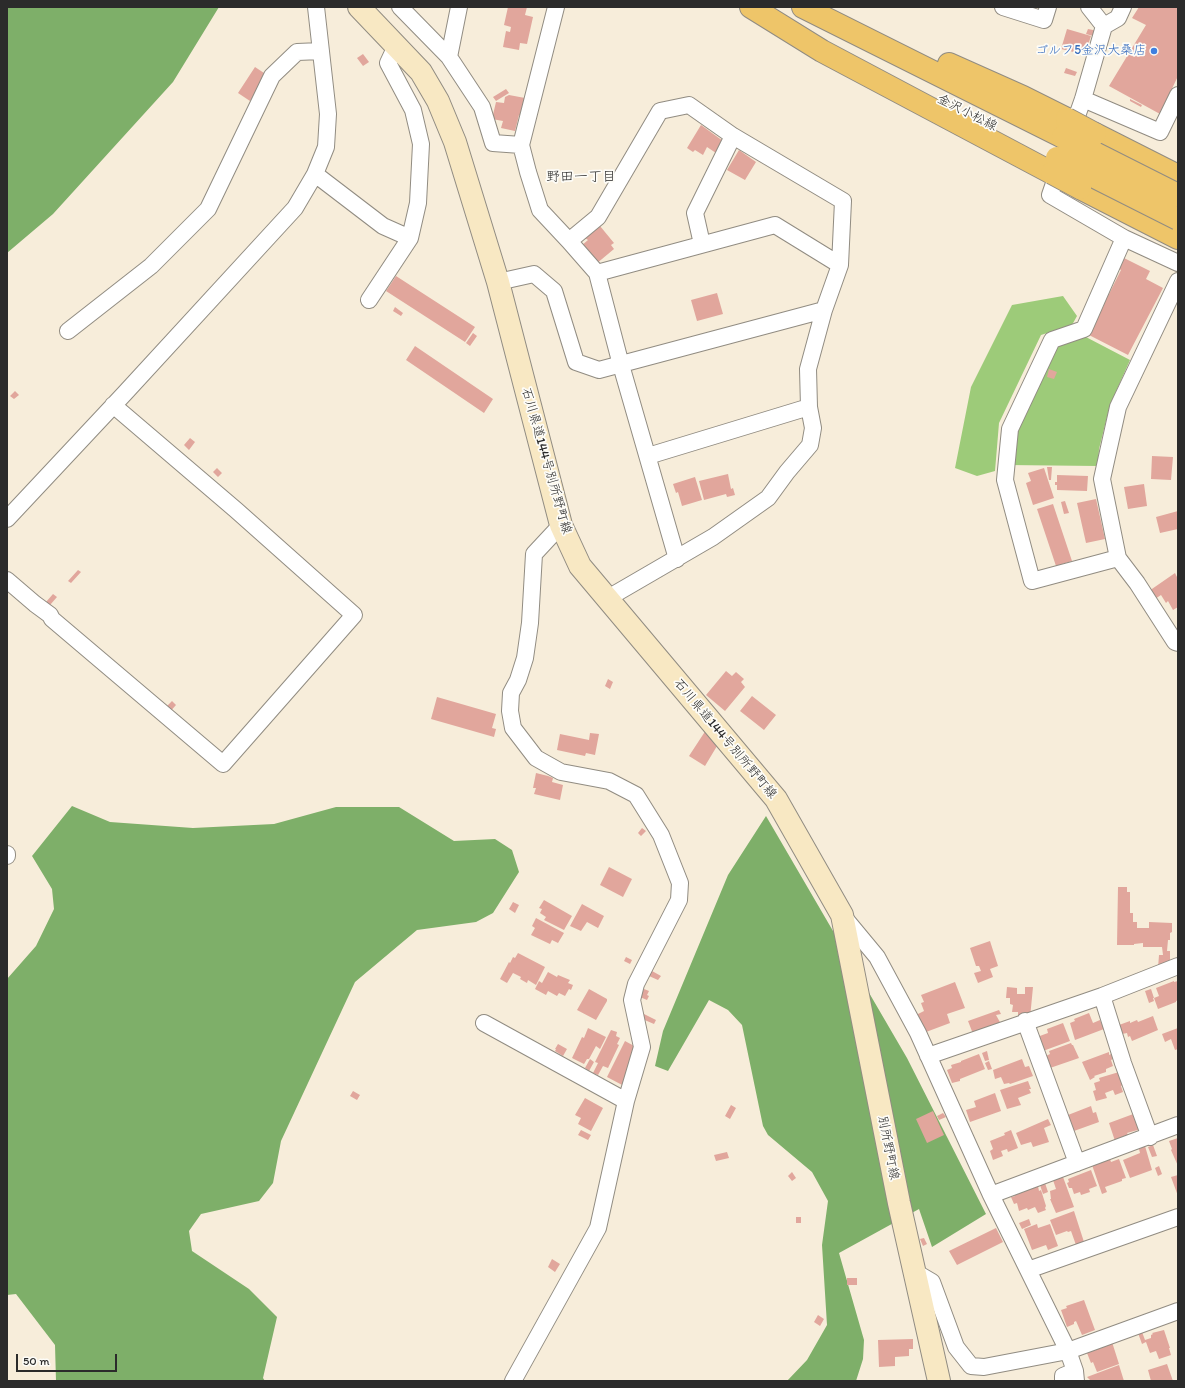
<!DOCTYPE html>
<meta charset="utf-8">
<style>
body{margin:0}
#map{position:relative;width:1185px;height:1388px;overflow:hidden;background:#f7edda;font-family:Itim,sans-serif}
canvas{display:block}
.frame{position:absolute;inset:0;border:8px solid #2b2b2b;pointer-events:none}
.scale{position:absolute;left:16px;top:1354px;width:101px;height:18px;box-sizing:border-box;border:2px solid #2b2b2b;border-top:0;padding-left:5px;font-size:12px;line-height:14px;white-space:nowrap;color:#2b2b2b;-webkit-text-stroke:3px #fdfcf7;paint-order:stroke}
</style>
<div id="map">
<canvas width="1185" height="1388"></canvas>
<div class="frame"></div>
<div class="scale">50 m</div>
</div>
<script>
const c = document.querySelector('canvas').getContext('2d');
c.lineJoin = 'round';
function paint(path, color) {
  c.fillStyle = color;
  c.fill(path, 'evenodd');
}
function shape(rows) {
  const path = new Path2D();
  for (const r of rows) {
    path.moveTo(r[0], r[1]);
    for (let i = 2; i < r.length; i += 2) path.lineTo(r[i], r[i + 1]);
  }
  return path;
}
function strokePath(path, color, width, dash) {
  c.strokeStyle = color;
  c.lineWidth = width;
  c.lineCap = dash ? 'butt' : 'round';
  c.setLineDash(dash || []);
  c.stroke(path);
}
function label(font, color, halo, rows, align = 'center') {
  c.font = font + ' Itim,"Klee One",sans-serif';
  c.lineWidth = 3.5;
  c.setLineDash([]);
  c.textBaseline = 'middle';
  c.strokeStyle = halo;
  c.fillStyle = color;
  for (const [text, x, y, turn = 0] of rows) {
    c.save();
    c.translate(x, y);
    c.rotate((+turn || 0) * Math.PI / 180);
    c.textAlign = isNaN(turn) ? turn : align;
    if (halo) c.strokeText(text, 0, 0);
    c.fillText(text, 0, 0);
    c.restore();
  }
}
paint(shape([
 [1063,296,1077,316,1072,325,1041,335,999,423,995,471,977,476,955,468,971,387,1012,305],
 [1084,336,1130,360,1110,405,1099,449,1098,466,1007,465,1010,429,1048,350]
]), '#9dcb79');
paint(shape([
 [7,7,219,7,173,82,53,214,7,253],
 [72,806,110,822,193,828,274,824,336,807,399,807,454,841,495,839,512,850,519,872,493,913,476,922,417,930,355,982,281,1141,273,1183,259,1201,201,1214,189,1231,192,1251,249,1289,277,1317,263,1378,265,1381,56,1381,55,1345,16,1294,7,1295,7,979,36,946,54,909,52,889,32,856],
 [766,816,907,1058,986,1214,932,1247,919,1209,839,1253,864,1340,863,1359,856,1381,787,1381,807,1360,827,1325,822,1245,828,1201,812,1172,768,1135,763,1126,742,1025,728,1010,709,1000,668,1071,655,1066,663,1031,728,875]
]), '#7eaf69');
paint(shape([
 [508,7,527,7,525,15,533,17,527,44,520,43,519,50,503,47,506,31,510,32,511,27,504,25],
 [1139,7,1178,7,1178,76,1160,114,1109,86,1146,25,1132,18],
 [1067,29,1091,36,1088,45,1085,44,1082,54,1061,49],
 [1088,29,1098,31,1097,37,1086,34],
 [363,54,369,62,363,66,357,58],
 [255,67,267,75,250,101,238,93],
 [1066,68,1077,72,1075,76,1064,73],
 [506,89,509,93,496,101,493,97],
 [509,95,525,98,521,116,519,115,515,131,501,128,503,121,492,119,496,102,504,103,505,97],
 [1130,99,1142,105,1141,107,1130,101],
 [701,125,723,141,716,153,707,147,703,155,695,150,693,152,687,148],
 [739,150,756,162,745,180,727,170],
 [600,226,614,243,611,245,614,249,596,264,581,246,588,240,585,238],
 [1124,258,1150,271,1146,279,1163,288,1128,355,1089,335,1104,305,1102,305,1108,293,1109,294,1121,270,1119,269],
 [396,276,475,327,465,342,386,291],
 [717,293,723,314,697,321,691,300],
 [395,307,403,313,401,316,393,311],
 [473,333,477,336,470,346,466,343],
 [415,346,493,399,484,413,406,360],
 [1049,369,1057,372,1054,379,1047,377],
 [15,391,19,395,14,399,10,396],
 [190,438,195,442,189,450,184,445],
 [1152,456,1173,457,1171,480,1151,479],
 [1047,467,1052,467,1051,480,1049,480],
 [217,468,222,473,218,477,213,472],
 [1044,468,1054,498,1033,505,1026,483,1031,481,1028,473],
 [728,474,731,489,733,488,735,495,727,497,726,494,704,500,699,481],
 [1057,475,1088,476,1087,491,1057,490,1057,485,1055,485,1055,482,1057,482],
 [695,477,702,500,682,506,678,492,676,493,673,484],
 [1144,484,1147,506,1128,509,1124,487],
 [1096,499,1105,539,1086,543,1077,503],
 [1065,501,1069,513,1064,514,1061,502],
 [1053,504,1072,561,1056,566,1037,509],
 [1178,511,1178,529,1160,533,1156,517],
 [78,570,81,572,71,583,68,581],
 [1175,573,1178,579,1178,607,1173,610,1168,601,1166,603,1161,595,1155,599,1149,591],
 [53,594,57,597,50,605,46,602],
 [726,671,732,676,736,672,744,679,741,682,745,687,725,711,706,695],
 [608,679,613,682,610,689,605,686],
 [752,696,776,715,764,730,740,711],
 [437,697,496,714,492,728,496,729,494,737,431,719],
 [172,701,176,705,168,714,163,710],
 [706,730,718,742,715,745,717,746,705,766,689,756],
 [590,733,599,734,595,755,586,753,585,756,557,750,560,734,589,740],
 [536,773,548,776,553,778,552,782,563,785,560,800,534,794,536,788,533,788],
 [642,828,646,831,641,836,638,833],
 [609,867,632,879,623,897,600,885],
 [1118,887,1127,887,1127,892,1130,892,1130,913,1133,913,1133,922,1137,922,1137,928,1149,928,1149,922,1172,923,1172,932,1170,933,1170,940,1168,940,1167,951,1170,951,1170,968,1158,968,1159,955,1163,955,1162,947,1143,947,1143,943,1134,944,1134,945,1117,945],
 [544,900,572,916,564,930,544,920,546,917,540,913,542,909,539,908],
 [513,902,519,905,515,913,509,909],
 [582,904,604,916,598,928,587,922,581,931,570,926],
 [536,918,564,933,558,943,552,940,550,944,531,935,535,928,532,926],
 [990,941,998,966,990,969,993,977,978,983,974,973,981,971,979,966,976,966,970,948],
 [518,953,545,967,536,985,528,980,527,983,520,979,521,977,513,973,507,983,500,979,509,962,510,963,513,957,515,958],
 [626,957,632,960,630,964,624,961],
 [652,971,661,976,658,980,649,976],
 [548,972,557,977,558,975,570,980,568,983,573,985,571,990,569,989,565,996,559,993,557,996,548,991,546,995,535,989,539,981,542,983],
 [1174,981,1174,982,1178,981,1178,1000,1176,1001,1176,1002,1158,1009,1154,998,1159,996,1156,988],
 [955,982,965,1008,947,1014,950,1023,926,1032,928,1034,921,1037,916,1015,924,1011,921,1003,924,1002,921,995],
 [1007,987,1017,988,1017,994,1025,994,1025,987,1033,987,1030,1018,1018,1017,1018,1012,1012,1012,1013,1005,1010,1004,1010,998,1006,998],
 [589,989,607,999,607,1001,596,1020,577,1010],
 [644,989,649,991,647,995,649,996,647,1000,640,997],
 [1151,989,1154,998,1153,998,1154,1001,1149,1003,1145,991],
 [999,1010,1001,1014,996,1015,1001,1024,987,1034,985,1028,978,1030,981,1037,975,1039,968,1021],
 [642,1013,656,1020,654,1024,640,1018],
 [1089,1013,1093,1023,1100,1020,1104,1029,1075,1040,1070,1023,1075,1021,1074,1019],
 [1153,1016,1158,1030,1132,1041,1130,1036,1128,1037,1127,1033,1122,1034,1119,1025,1130,1021,1130,1023,1137,1020,1138,1022],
 [1063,1023,1070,1041,1043,1051,1037,1037,1048,1033,1047,1029],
 [588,1028,606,1037,600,1049,596,1046,589,1059,587,1059,584,1064,572,1058,582,1037,584,1038],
 [1178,1028,1178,1049,1175,1050,1171,1039,1165,1042,1162,1034],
 [611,1030,617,1032,616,1036,620,1038,617,1044,619,1045,608,1068,603,1066,598,1075,593,1073,598,1063,595,1062],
 [625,1041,636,1047,626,1087,607,1077],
 [1071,1043,1072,1045,1073,1045,1079,1058,1050,1068,1046,1056,1050,1054,1049,1051],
 [558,1044,567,1049,563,1056,555,1051,556,1049,555,1049],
 [987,1051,989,1060,985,1061,982,1053],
 [1109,1052,1109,1055,1111,1054,1113,1059,1111,1060,1113,1066,1106,1069,1106,1072,1094,1076,1095,1077,1090,1080,1082,1062],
 [979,1054,985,1069,960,1079,960,1081,952,1083,947,1070,952,1068,951,1065,961,1062,961,1061],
 [590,1059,594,1062,589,1071,585,1068],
 [1022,1059,1025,1067,1029,1066,1033,1076,1010,1084,1009,1083,1004,1084,1001,1077,995,1079,993,1070],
 [989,1061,992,1069,988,1070,985,1063],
 [1119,1072,1124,1084,1121,1086,1123,1092,1115,1095,1113,1090,1105,1093,1107,1098,1096,1101,1093,1091,1096,1090,1094,1083,1100,1081,1099,1078],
 [1028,1081,1031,1089,1029,1089,1031,1093,1018,1098,1021,1105,1007,1109,1000,1090],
 [353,1091,360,1095,357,1100,350,1096],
 [995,1093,1001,1111,970,1122,966,1110,976,1107,974,1101],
 [585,1098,603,1108,591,1131,578,1124,581,1118,575,1115],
 [731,1105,736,1108,730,1119,725,1116],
 [1091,1106,1093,1113,1096,1112,1099,1122,1074,1131,1068,1115],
 [933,1111,944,1135,927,1143,916,1119],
 [943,1113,946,1117,939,1120,937,1116],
 [1136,1113,1141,1129,1127,1133,1129,1136,1115,1141,1109,1123],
 [1048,1119,1051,1125,1044,1128,1049,1142,1033,1147,1031,1142,1021,1145,1016,1133],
 [581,1130,591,1135,588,1140,578,1135],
 [1011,1130,1018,1148,1008,1152,1007,1149,1001,1151,1003,1156,993,1160,990,1151,993,1149,990,1141,1005,1135,1004,1133],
 [1178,1138,1178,1166,1171,1150,1172,1149,1169,1141],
 [1153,1145,1157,1156,1152,1157,1148,1147],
 [1145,1146,1152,1170,1130,1178,1123,1160,1140,1153,1139,1149],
 [727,1152,729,1158,716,1161,714,1155],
 [1110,1159,1111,1162,1119,1159,1126,1178,1122,1179,1122,1181,1105,1187,1107,1192,1102,1194,1092,1165],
 [1159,1166,1162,1174,1158,1176,1155,1168],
 [1091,1170,1097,1186,1089,1189,1090,1192,1081,1195,1080,1192,1074,1194,1072,1188,1069,1188,1067,1183,1069,1182,1068,1179],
 [792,1172,796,1178,792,1181,788,1176],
 [1178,1175,1178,1196,1171,1177],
 [1063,1177,1074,1207,1056,1213,1050,1199,1051,1199,1050,1191,1056,1189,1053,1180],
 [1045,1183,1048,1192,1043,1194,1040,1185],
 [1038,1186,1039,1191,1041,1190,1046,1206,1045,1208,1046,1210,1038,1213,1035,1207,1028,1210,1027,1208,1019,1211,1017,1203,1014,1204,1011,1197,1015,1196,1014,1194],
 [1074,1211,1084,1242,1076,1245,1071,1231,1068,1232,1067,1231,1056,1235,1050,1220],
 [796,1217,801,1217,801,1223,796,1223],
 [1029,1219,1031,1225,1022,1229,1019,1223],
 [1037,1224,1038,1228,1050,1224,1058,1246,1048,1250,1046,1245,1032,1250,1024,1229],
 [996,1228,1003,1242,957,1265,949,1251],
 [924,1238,927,1244,923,1246,920,1239],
 [552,1259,560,1264,555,1272,548,1267],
 [847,1278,857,1278,857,1285,847,1285],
 [1084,1300,1095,1330,1082,1335,1076,1321,1074,1322,1074,1324,1067,1327,1061,1310,1067,1308,1066,1306],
 [818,1315,824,1319,820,1326,814,1322],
 [1164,1330,1170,1348,1169,1348,1171,1355,1159,1359,1156,1351,1150,1353,1146,1342,1142,1344,1138,1333,1142,1332,1145,1340,1151,1338,1151,1335,1153,1334,1152,1333],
 [913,1339,913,1349,909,1349,909,1356,895,1357,895,1366,879,1367,878,1340],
 [1112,1342,1119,1364,1097,1372,1093,1362,1091,1363,1087,1353,1101,1348,1100,1346],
 [1167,1364,1173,1381,1151,1381,1148,1370],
 [1119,1365,1124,1381,1091,1381,1087,1377]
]), '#e1a69c');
const street = shape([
 [400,7,449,57,482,107,493,143,521,145,528,172,540,210,569,241,597,273,621,365,677,559],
 [1003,7,1044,20,1048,7],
 [1089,7,1104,26,1118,18,1123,7],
 [396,46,388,63,413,110,421,144,418,203,410,238],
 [449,57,459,7],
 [1083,99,1160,132,1178,95],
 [1071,133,1083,99,1104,26],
 [521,145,556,7],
 [1060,166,1050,195,1124,238],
 [315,174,383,226,410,238,369,300],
 [569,241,598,217,660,111,689,105,733,136,843,201,840,265,824,310,808,369,809,407,813,428,810,445,787,472,768,498,713,537,608,598],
 [702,244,695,213,733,136],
 [597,273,775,225,840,265],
 [1178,281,1118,407,1102,479,1118,558,1137,583,1175,642,1178,643],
 [498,282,534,274,554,291,576,362,599,370,824,310],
 [68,331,151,266,208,209,272,76,297,52,321,51],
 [648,456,809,407],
 [7,519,125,393,295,208,315,174,326,147,328,114,316,7],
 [1118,558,1032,581,1005,480,1010,429,1052,340,1084,329,1124,238,1178,263],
 [7,580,35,604,50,615,52,619,223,764,354,615,236,510,113,405],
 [7,854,7,856],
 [843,916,877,957,918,1033,991,1195,1068,1351,1075,1371,1076,1381],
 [1102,996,1123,1063,1150,1137],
 [1025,1021,1077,1163],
 [484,1023,626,1101],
 [928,1056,1102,996,1178,966],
 [991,1195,1178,1125],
 [1028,1270,1178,1217],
 [915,1272,932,1282,956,1347,971,1366,984,1367,1068,1351,1178,1311],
 [513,1381,598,1228,626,1101,642,1047,632,1000,636,984,679,900,680,883,661,835,636,795,609,781,561,772,536,758,513,728,510,711,511,693,518,680,525,658,530,623,534,554,561,525],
 [1063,1381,1063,1376,1075,1371]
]);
const secondary = shape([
 [359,7,421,72,438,101,455,142,498,282,561,525,580,566,776,799,842,915,899,1203,939,1381]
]);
const primary = shape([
 [751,7,822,51,1052,173],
 [803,7,1063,137],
 [949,64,1023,97,1067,119],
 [1095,134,1178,176],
 [1080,188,1178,238]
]);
strokePath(street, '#918c82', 18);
strokePath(secondary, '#918c82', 24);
strokePath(primary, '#918c82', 24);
strokePath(street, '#fff', 16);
strokePath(secondary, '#f8e8c3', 22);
strokePath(primary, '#eec569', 22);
const primaryBridge = shape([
 [1067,119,1095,134],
 [1063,137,1178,195],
 [1057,158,1178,219],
 [1052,173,1080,188]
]);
strokePath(primaryBridge, '#918c82', 24, []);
strokePath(primaryBridge, '#eec569', 22);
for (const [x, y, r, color] of [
 [1154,51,4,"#3f7fe0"]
]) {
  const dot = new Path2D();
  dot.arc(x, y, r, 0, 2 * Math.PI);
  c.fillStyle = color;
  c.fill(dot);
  strokePath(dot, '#fdfcf7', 1.5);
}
label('13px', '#366cbe', '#fdfcf7', [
 ["ゴルフ5金沢大桑店",1146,51]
], 'right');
label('13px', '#2b2b2b', '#fdfcf7', [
 ["金沢小松線",967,113,27],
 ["石川県道144号別所野町線",546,461,74],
 ["石川県道144号別所野町線",725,739,50],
 ["別所野町線",888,1148,79]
]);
label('14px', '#2b2b2b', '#fdfcf7', [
 ["野田一丁目",581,177]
]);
</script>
